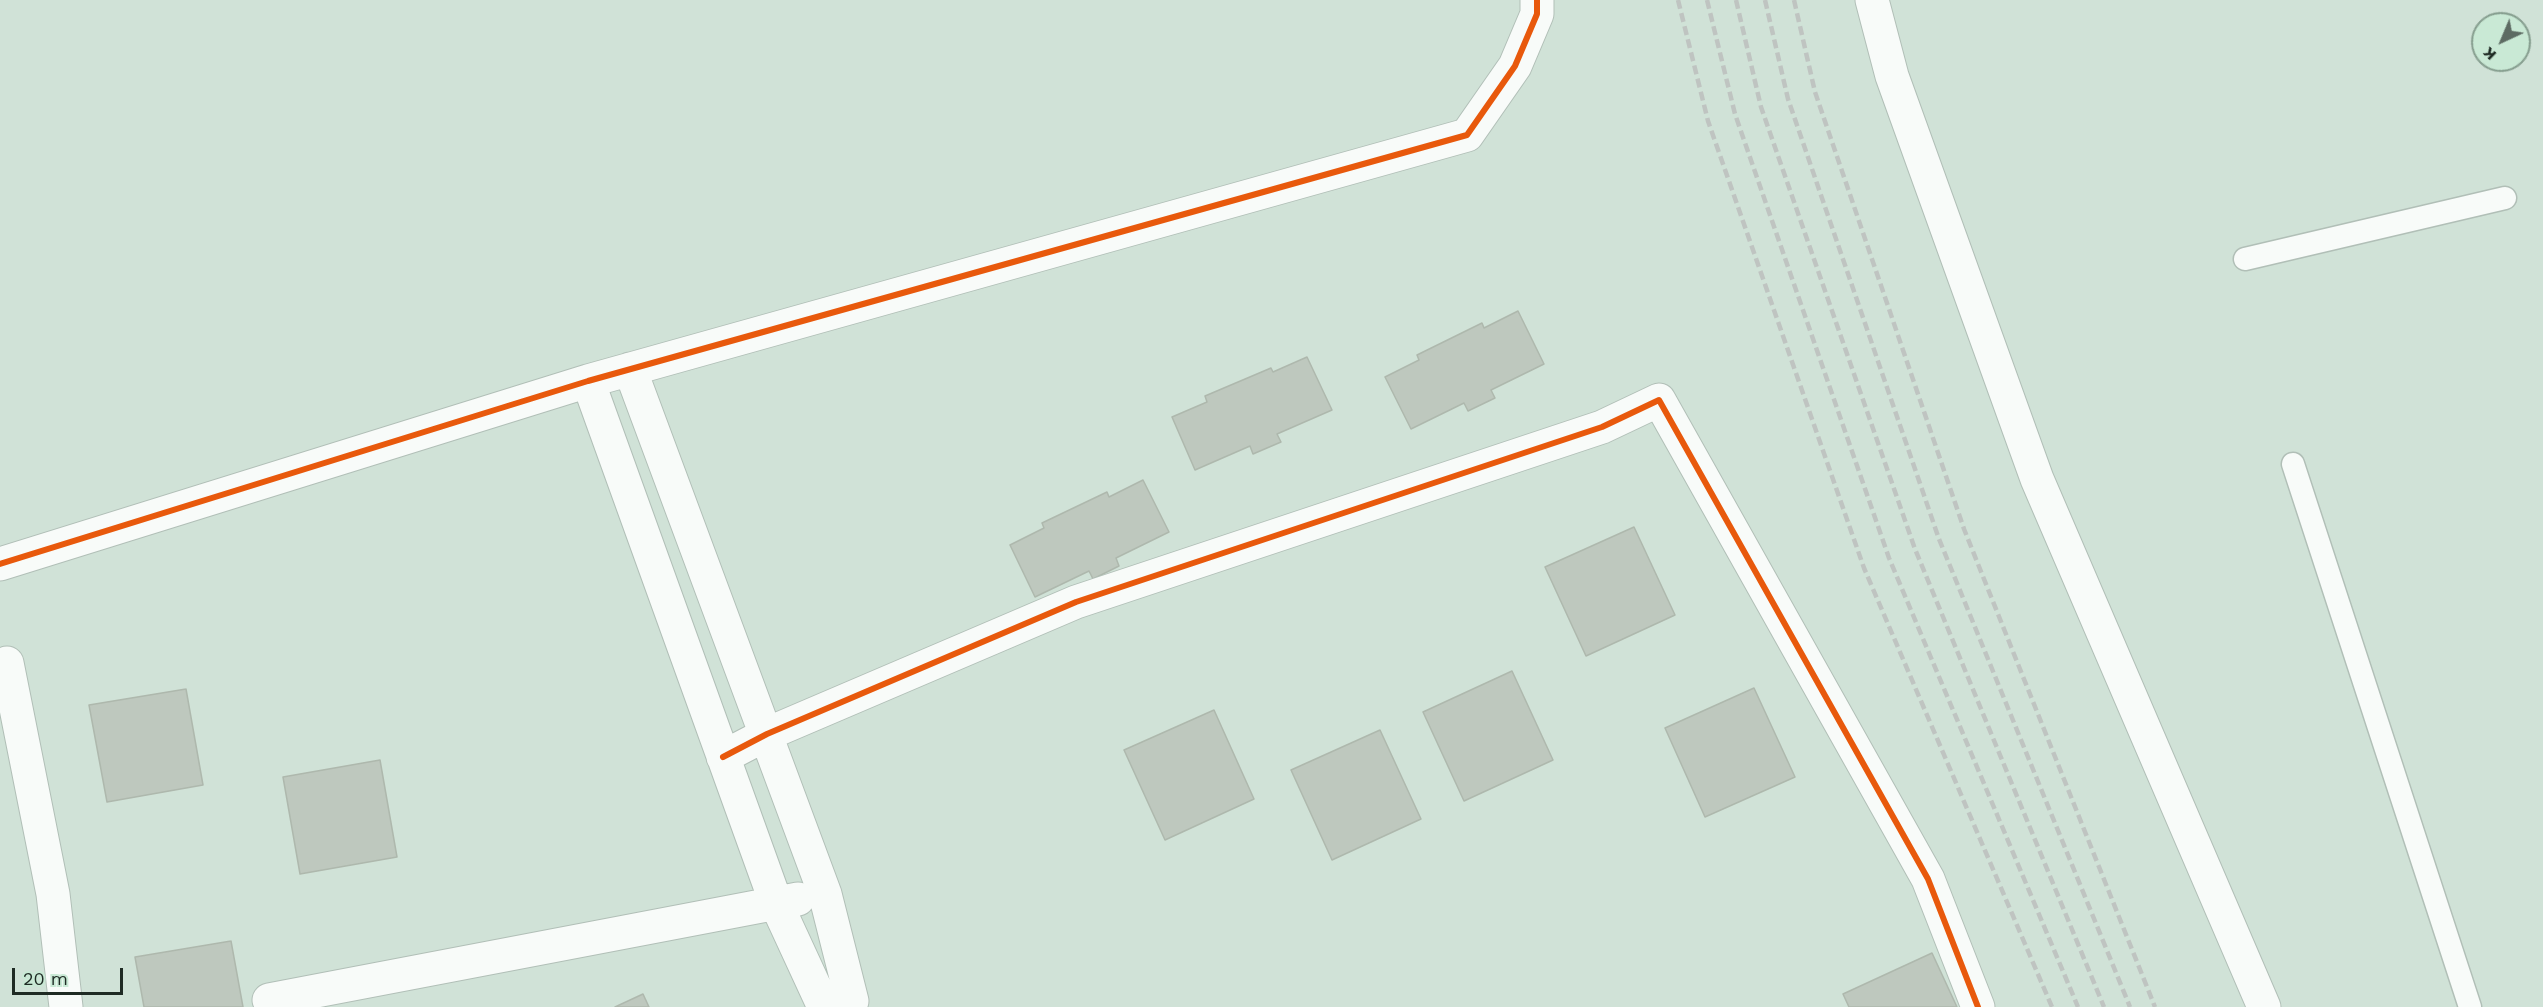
<!DOCTYPE html>
<style>
body{margin:0}
#map{position:relative;width:2543px;height:1007px;overflow:hidden;background:#d0e2d7;font-family:"Work Sans",sans-serif}
canvas{display:block}
.north{position:absolute;left:2471px;top:12px;width:60px;height:60px;box-sizing:border-box;background:#c9e9d5;border:2px solid #859d8e;border-radius:50%;rotate:224deg;font-size:16px;font-weight:700;line-height:24px;text-align:center;color:#1f2b24}
.north::after{content:'';display:block;margin:auto;width:21px;height:27px;background:#5d6b63;clip-path:polygon(50% 0,100% 100%,50% 72%,0 100%)}
.scale{position:absolute;left:12px;top:968px;width:111px;height:27px;box-sizing:border-box;border:3px solid #1f2b24;border-top:0;padding-left:8px;font-size:18px;line-height:21px;white-space:nowrap;color:#1f2b24;-webkit-text-stroke:4px #c9e9d5;paint-order:stroke}
</style>
<div id="map">
<canvas width="2543" height="1007"></canvas>
<div class="north">K</div>
<div class="scale">20 m</div>
</div>
<script>
const c = document.querySelector('canvas').getContext('2d');
c.lineJoin = 'round';
function paint(path, color) {
  c.fillStyle = color;
  c.fill(path, 'evenodd');
}
function shape(rows) {
  const path = new Path2D();
  for (const r of rows) {
    path.moveTo(r[0], r[1]);
    for (let i = 2; i < r.length; i += 2) path.lineTo(r[i], r[i + 1]);
  }
  return path;
}
function strokePath(path, color, width, dash) {
  c.strokeStyle = color;
  c.lineWidth = width;
  c.lineCap = dash ? 'butt' : 'round';
  c.setLineDash(dash || []);
  c.stroke(path);
}
const building = shape([
 [1518,311,1544,364,1491,390,1495,398,1468,411,1464,403,1411,429,1385,377,1419,360,1417,355,1482,323,1484,328,1518,311],
 [1307,357,1332,410,1277,434,1281,442,1253,454,1250,446,1195,470,1172,417,1207,402,1205,396,1271,368,1273,372,1307,357],
 [1143,480,1169,532,1116,558,1119,566,1093,579,1089,571,1035,597,1010,545,1044,528,1042,523,1107,492,1109,497,1143,480],
 [1634,527,1675,615,1586,656,1545,567,1634,527],
 [1512,671,1553,760,1464,801,1423,712,1512,671],
 [1754,688,1795,777,1705,817,1665,728,1754,688],
 [186,689,203,785,107,802,89,705,186,689],
 [1214,710,1254,799,1165,840,1124,750,1214,710],
 [1380,730,1421,819,1332,860,1291,770,1380,730],
 [380,760,397,857,300,874,283,777,380,760],
 [231,941,243,1007,144,1007,135,957,231,941],
 [1932,953,1957,1007,1849,1007,1843,994,1932,953],
 [643,994,649,1007,615,1007,643,994]
]);
paint(building, '#bec8be');
strokePath(building, '#aeb8ad', 1.5);
const lane = shape([
 [2245,259,2505,198],
 [2293,464,2470,1007]
]);
const street = shape([
 [1872,0,1892,76,2037,479,2264,1007],
 [630,369,825,894,852,1001,850,1007],
 [588,381,776,903,824,1007],
 [0,564,588,381,1467,135,1515,66,1537,14,1537,0],
 [7,663,53,894,66,1007],
 [723,757,767,734,1076,602,1602,427,1659,400,1928,879,1978,1007],
 [269,1000,798,899]
]);
strokePath(lane, '#b1bfb7', 25);
strokePath(street, '#b1bfb7', 35);
strokePath(lane, '#f8fbf9', 22);
strokePath(street, '#f8fbf9', 33);
strokePath(shape([
 [1678,0,1708,121,1864,568,2052,1007],
 [1707,0,1735,114,1889,558,2078,1007],
 [1736,0,1761,107,1915,549,2104,1007],
 [1765,0,1788,99,1939,539,2130,1007],
 [1794,0,1815,92,1964,529,2155,1007]
]), '#bfc4c1', 4.5, [9, 4.5]);
strokePath(shape([
 [0,564,588,381,1467,135,1515,66,1537,14,1537,0],
 [723,757,767,734,1076,602,1602,427,1659,400,1928,879,1978,1007]
]), '#e8590c', 6);
</script>
